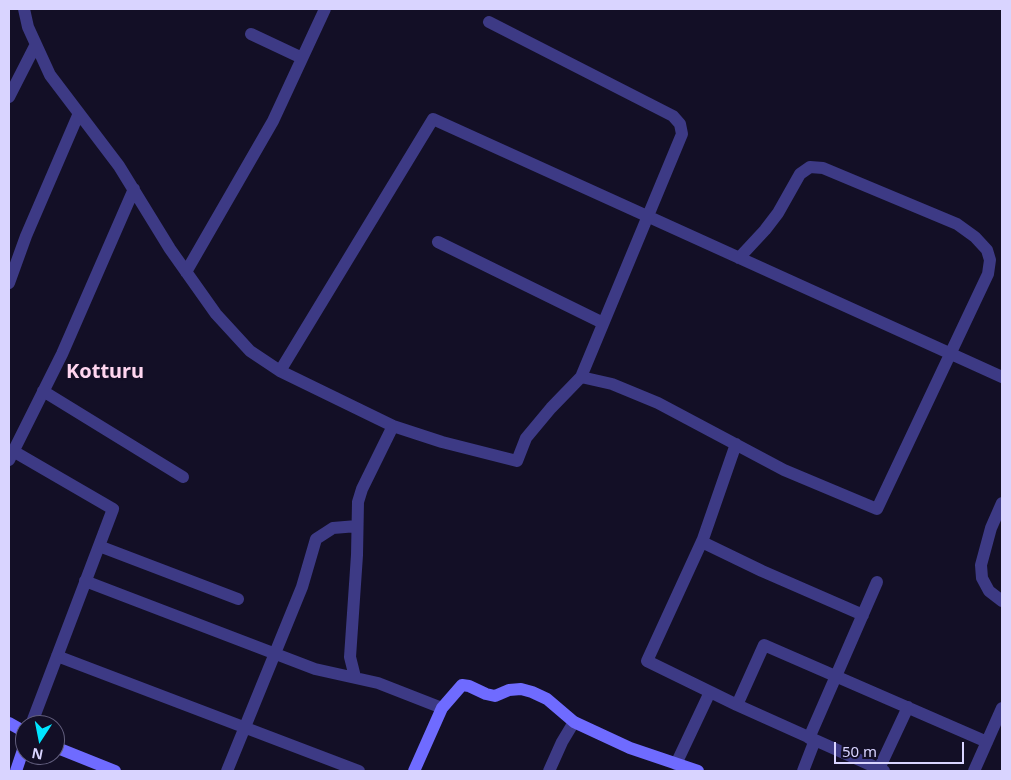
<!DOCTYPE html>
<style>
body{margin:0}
#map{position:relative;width:1011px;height:780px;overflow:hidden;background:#130f26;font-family:"Noto Sans",sans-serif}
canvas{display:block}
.frame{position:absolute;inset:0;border:10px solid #d9d4ff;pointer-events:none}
.north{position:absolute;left:15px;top:715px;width:50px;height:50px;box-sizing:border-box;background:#130f26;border:1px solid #625e7d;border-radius:50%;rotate:191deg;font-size:14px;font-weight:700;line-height:20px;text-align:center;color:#d9d4ff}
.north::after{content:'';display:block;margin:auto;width:18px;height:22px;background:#00e5ff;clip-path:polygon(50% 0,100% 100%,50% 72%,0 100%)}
.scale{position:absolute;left:834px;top:742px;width:130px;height:22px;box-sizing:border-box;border:2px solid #d9d4ff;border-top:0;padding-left:6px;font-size:15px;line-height:18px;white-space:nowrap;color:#d9d4ff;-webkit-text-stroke:4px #130f26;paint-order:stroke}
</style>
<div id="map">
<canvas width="1011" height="780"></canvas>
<div class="frame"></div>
<div class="north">N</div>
<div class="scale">50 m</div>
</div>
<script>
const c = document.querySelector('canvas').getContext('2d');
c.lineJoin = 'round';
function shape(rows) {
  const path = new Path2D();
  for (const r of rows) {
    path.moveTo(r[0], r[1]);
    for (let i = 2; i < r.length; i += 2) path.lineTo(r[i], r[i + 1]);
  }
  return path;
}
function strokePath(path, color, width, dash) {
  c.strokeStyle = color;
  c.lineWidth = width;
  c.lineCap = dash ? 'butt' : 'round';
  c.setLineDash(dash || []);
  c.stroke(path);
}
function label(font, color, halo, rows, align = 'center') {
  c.font = font + ' "Noto Sans",sans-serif';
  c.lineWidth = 4.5;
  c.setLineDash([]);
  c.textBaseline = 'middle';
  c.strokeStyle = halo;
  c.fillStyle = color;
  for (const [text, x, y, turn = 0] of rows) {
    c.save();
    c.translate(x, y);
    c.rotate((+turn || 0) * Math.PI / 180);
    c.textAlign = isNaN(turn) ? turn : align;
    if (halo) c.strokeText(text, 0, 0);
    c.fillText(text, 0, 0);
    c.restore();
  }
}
strokePath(shape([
 [24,9,28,27,50,75,119,166,170,249,216,314,250,351,280,371,393,426,442,442,517,461,526,438,551,408,581,377,682,134,680,124,673,116,489,22],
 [251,34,302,58],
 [9,97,35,46],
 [438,242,603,323],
 [186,272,273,121,325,9],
 [9,283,26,236,79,113],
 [280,371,433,119,1002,377],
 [581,377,612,384,658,403,784,470,877,509,988,274,990,260,987,250,975,237,957,224,823,168,810,167,800,174,778,213,765,230,739,258],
 [43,391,183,477],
 [736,444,703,539,647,661,737,705,884,771],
 [13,451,113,509,31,725],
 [9,460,62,354,134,189],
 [1002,503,991,528,981,565,982,578,989,591,1002,601],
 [702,542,762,571,863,615],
 [99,546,238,599],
 [85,581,315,669,378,683,442,708],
 [57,656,359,771],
 [355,677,350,657,357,555,358,502,362,489,393,426],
 [737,705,764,645,987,742],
 [809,738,877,582],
 [676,764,710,692],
 [227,771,302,587,316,539,333,528,357,526],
 [549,771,562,742,574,722],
 [803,771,815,740],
 [878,771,908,707],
 [974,771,1002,708]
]), '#3d3a85', 12);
strokePath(shape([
 [9,723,25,732],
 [55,747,115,771],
 [16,771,25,744],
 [414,771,442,708,462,685,469,686,486,694,495,696,509,690,521,689,532,692,547,699,574,722,630,748,698,771]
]), '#6f6bff', 12);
label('bold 20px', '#ffd6f0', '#130f26', [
 ["Kotturu",105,372]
]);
</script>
